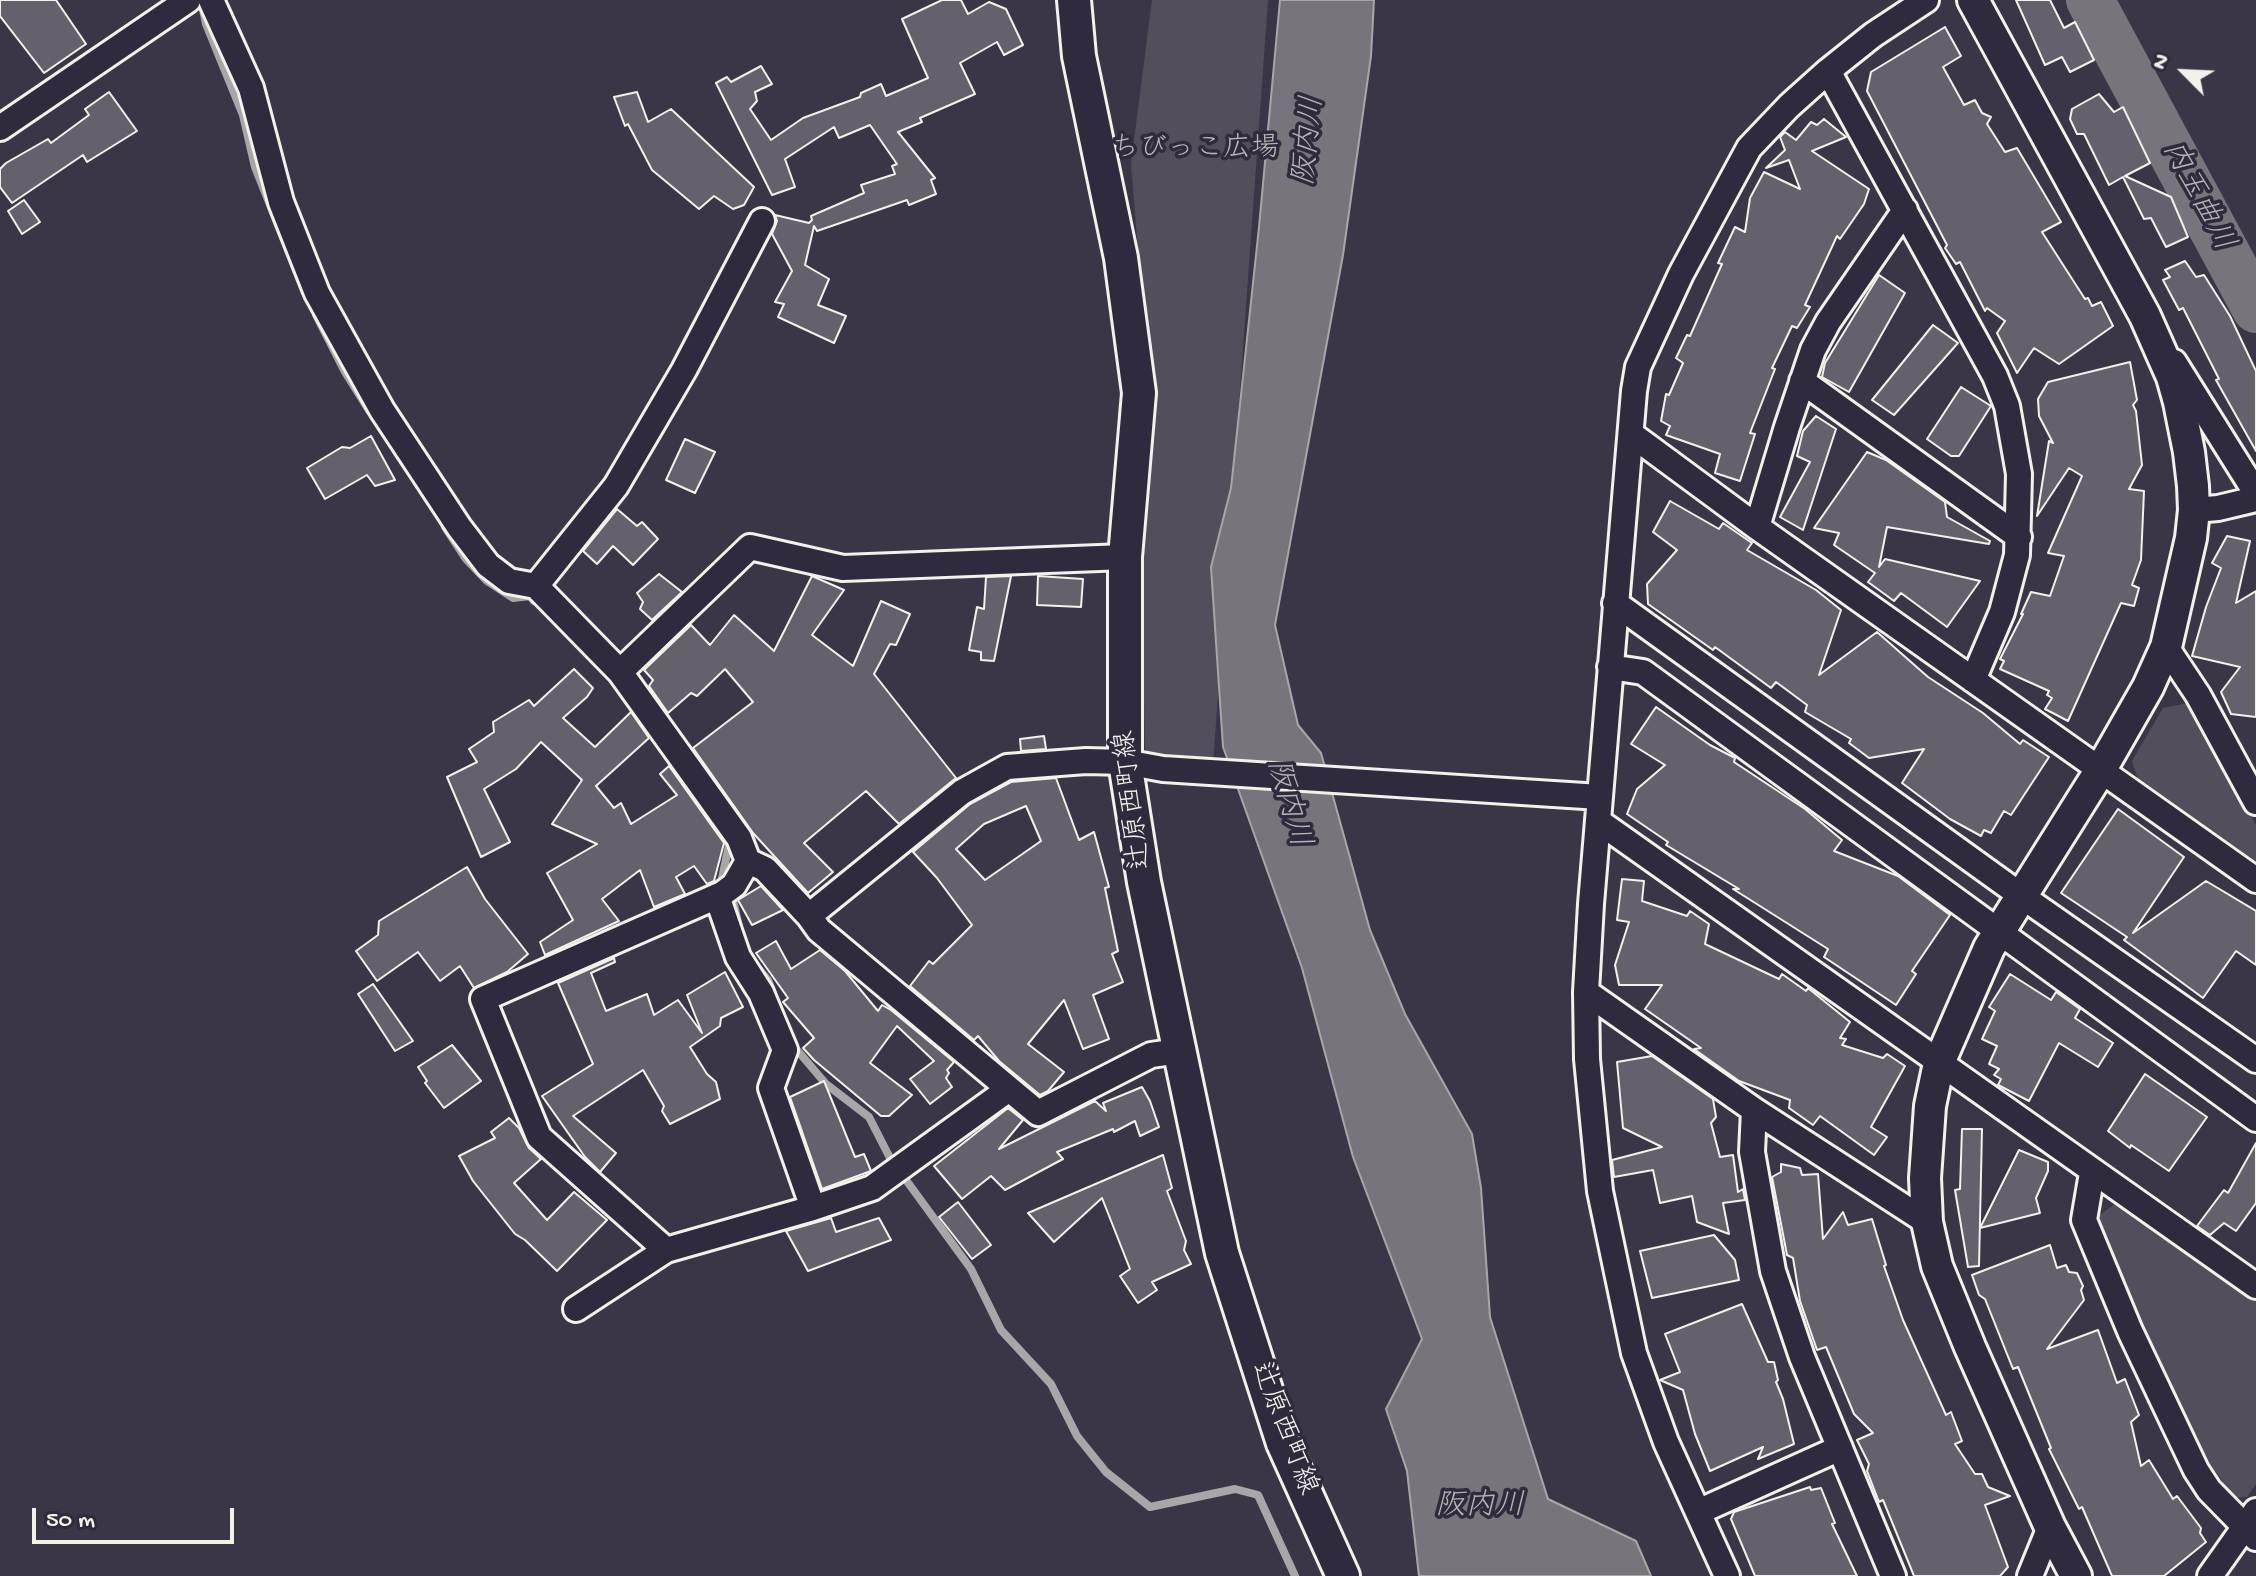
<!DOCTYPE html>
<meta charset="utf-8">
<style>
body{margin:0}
#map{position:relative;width:2256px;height:1576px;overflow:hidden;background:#3b3647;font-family:"Gochi Hand",sans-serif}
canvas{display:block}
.north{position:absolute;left:2144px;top:32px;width:80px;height:80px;-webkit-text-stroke:6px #2f2a3d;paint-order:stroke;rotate:294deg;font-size:22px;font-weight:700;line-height:32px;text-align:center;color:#f4f1e8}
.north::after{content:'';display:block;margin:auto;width:28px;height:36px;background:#f4f1e8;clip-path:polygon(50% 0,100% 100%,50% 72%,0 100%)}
.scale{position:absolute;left:32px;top:1508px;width:202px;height:36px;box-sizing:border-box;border:4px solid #f4f1e8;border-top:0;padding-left:10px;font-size:24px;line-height:28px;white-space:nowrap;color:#f4f1e8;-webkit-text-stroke:6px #2f2a3d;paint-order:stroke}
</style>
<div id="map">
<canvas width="2256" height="1576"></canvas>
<div class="north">N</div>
<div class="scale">50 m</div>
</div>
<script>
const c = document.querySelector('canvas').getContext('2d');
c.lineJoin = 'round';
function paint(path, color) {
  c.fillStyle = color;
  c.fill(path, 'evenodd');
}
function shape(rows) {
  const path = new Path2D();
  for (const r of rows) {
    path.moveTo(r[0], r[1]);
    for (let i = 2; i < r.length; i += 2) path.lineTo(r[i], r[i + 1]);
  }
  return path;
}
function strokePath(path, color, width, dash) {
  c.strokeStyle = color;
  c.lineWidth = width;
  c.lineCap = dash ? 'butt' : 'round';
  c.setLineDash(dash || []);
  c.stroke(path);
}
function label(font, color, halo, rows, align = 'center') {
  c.font = font + ' "Gochi Hand","Klee One",sans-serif';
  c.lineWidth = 7;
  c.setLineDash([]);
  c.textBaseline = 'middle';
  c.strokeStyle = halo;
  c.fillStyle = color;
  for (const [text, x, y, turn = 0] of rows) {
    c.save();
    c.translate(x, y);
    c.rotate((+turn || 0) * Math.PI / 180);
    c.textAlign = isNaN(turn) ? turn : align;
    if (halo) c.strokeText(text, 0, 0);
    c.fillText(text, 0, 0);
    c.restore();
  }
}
paint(shape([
 [1152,0,1268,0,1213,764,1148,758,1145,748,1141,572,1156,403,1144,324,1131,164],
 [2188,703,2256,825,2256,861,2245,859,2139,783,2132,761,2163,708],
 [2116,1203,2256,1302,2256,1484,2247,1497,2233,1498,2200,1448,2167,1388,2097,1217]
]), '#534e5c');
const water = shape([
 [1280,0,1374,0,1371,56,1343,255,1275,625,1298,725,1321,753,1370,930,1405,1014,1472,1134,1481,1188,1490,1317,1548,1499,1636,1541,1651,1576,1419,1576,1407,1471,1386,1409,1422,1339,1353,1157,1302,968,1223,747,1211,567,1231,488,1259,227,1280,0]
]);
paint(water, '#78747b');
strokePath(water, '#aaa6a7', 2);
strokePath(shape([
 [202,5,206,24,243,115,255,167,305,293],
 [316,315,345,372,370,412],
 [445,527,466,559,487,581,513,598,530,596,534,601],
 [722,834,729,845,722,878,733,900,739,927],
 [757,967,768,980,773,993],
 [791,1043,826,1084,869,1117,890,1158,971,1269,1001,1330,1051,1384,1077,1436,1106,1472,1150,1507,1235,1489,1258,1495,1295,1576]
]), '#aaa6a7', 8);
strokePath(shape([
 [2090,0,2256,309]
]), '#78747b', 48);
const building = shape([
 [0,0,56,0,86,44,44,73,0,16,0,0],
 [942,0,961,0,968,14,989,2,1006,9,1023,45,1004,55,997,42,960,63,975,94,920,118,922,122,898,132,935,178,931,180,936,194,909,205,907,200,817,231,814,226,805,265,829,279,818,305,846,316,834,343,778,317,784,304,775,302,792,271,772,234,777,221,775,215,809,223,812,220,811,216,864,193,861,185,895,174,892,166,897,164,870,125,839,138,834,127,785,159,795,187,772,195,716,83,727,77,731,82,761,66,772,84,755,92,757,101,750,109,771,140,803,118,860,97,861,93,881,84,886,96,928,78,902,19,942,0],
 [2016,0,2050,0,2064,28,2075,22,2094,60,2070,72,2062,57,2045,65,2016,0],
 [1945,27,1961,56,1943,67,1964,105,1975,100,1982,113,1991,117,1987,124,2005,152,2017,148,2061,222,2042,232,2085,299,2088,298,2092,306,2101,302,2113,326,2059,364,2034,348,2017,373,1997,333,2005,321,1987,308,1985,311,1960,262,1956,264,1945,248,1947,245,1867,91,1871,72,1945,27],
 [109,92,137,131,87,162,83,155,12,203,0,187,0,169,6,163,48,139,51,143,89,115,85,109,109,92],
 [637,92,648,122,671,109,754,187,744,205,733,209,714,196,699,209,652,170,628,124,625,126,614,97,637,92],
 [2099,94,2114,112,2123,107,2150,163,2125,176,2171,197,2188,237,2166,247,2151,218,2144,219,2123,177,2109,185,2084,134,2077,134,2070,119,2072,109,2099,94],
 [1824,119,1846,137,1812,151,1869,189,1864,204,1840,239,1837,236,1805,305,1810,307,1797,328,1792,326,1772,368,1775,369,1750,433,1755,434,1740,481,1715,473,1720,454,1666,435,1670,426,1661,421,1666,394,1669,395,1683,363,1676,358,1687,335,1690,336,1722,264,1718,263,1735,227,1745,232,1750,198,1764,172,1800,189,1789,160,1766,168,1785,150,1780,137,1785,132,1796,140,1811,122,1817,125,1824,119],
 [24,200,40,222,22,234,8,211,24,200],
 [2185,261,2196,277,2204,275,2230,316,2256,371,2256,451,2216,380,2219,379,2183,308,2179,310,2163,280,2170,277,2165,270,2185,261],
 [1879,275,1905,293,1849,392,1822,377,1825,363,1879,275],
 [1933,325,1958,343,1894,415,1872,400,1933,325],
 [2130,362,2137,400,2133,405,2136,411,2142,465,2129,489,2144,491,2141,560,2132,585,2139,588,2134,606,2121,603,2068,721,2045,709,2052,698,2047,695,2049,691,2000,669,2004,661,2000,659,2023,614,2021,614,2031,592,2050,596,2064,556,2048,553,2082,476,2069,468,2037,516,2049,441,2053,443,2039,416,2038,399,2048,382,2130,362],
 [1961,387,1991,406,1959,456,1951,456,1927,439,1961,387],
 [1816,416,1836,429,1803,530,1780,517,1810,462,1797,456,1803,431,1816,416],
 [371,436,395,480,375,486,367,475,325,499,307,468,342,447,350,448,371,436],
 [685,439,715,452,695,493,666,480,685,439],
 [1867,452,1886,460,1945,502,1947,517,1990,541,1989,544,1887,527,1879,567,1885,559,1980,581,1947,627,1901,593,1894,601,1868,582,1875,573,1834,545,1839,533,1814,528,1867,452],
 [1670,501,1719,529,1723,523,1752,543,1747,550,1816,590,1841,610,1819,675,1877,632,1928,677,1983,713,2020,744,2023,740,2049,757,2011,815,2004,811,1991,833,1984,830,1981,836,1950,819,1902,783,1924,749,1869,758,1849,743,1851,739,1805,712,1807,705,1776,682,1771,688,1715,647,1713,650,1648,604,1647,584,1677,550,1653,532,1670,501],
 [617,509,637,526,642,522,658,539,633,565,613,546,597,564,583,551,617,509],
 [2227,536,2250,541,2236,603,2256,591,2256,717,2231,714,2221,692,2240,667,2192,656,2206,607,2221,568,2212,563,2227,536],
 [659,574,682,592,652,620,640,609,643,602,637,593,659,574],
 [812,576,844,590,812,635,853,666,881,601,910,614,896,645,890,644,874,674,956,778,899,824,866,791,804,843,833,872,808,893,753,833,693,748,753,702,725,669,697,696,691,693,668,713,649,686,653,680,644,670,691,625,710,645,734,615,774,651,812,576],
 [1011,576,994,661,981,660,981,652,969,650,977,607,984,609,986,577,1011,576],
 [1038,576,1083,579,1081,607,1037,605,1038,576],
 [574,669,593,688,587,697,563,718,595,747,631,712,649,738,596,786,614,808,621,803,631,824,677,795,660,774,669,766,724,843,714,881,707,884,694,866,676,877,685,894,654,907,640,870,602,899,619,921,545,955,540,942,573,920,547,873,597,844,552,824,582,780,541,742,516,769,484,789,510,842,481,857,447,777,477,762,469,749,494,732,493,722,529,700,534,706,574,669],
 [1656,707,1710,745,1735,758,1734,762,1805,809,1842,840,1834,851,1898,876,1950,915,1912,971,1916,974,1896,1005,1824,957,1828,949,1733,889,1739,889,1666,845,1668,842,1627,814,1637,789,1665,765,1631,744,1656,707],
 [1044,736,1046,749,1021,751,1020,739,1044,736],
 [1056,778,1079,840,1094,832,1109,887,1105,888,1118,951,1112,954,1123,982,1093,995,1109,1039,1083,1049,1064,1000,1028,1044,1064,1072,1048,1091,1040,1095,999,1061,978,1036,974,1040,910,986,929,961,933,964,972,925,937,878,913,852,970,804,1011,782,1056,778],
 [1026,806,1041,841,985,880,956,849,984,824,1026,806],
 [2118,809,2184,857,2133,933,2206,881,2256,911,2256,965,2236,951,2203,998,2124,940,2127,937,2061,893,2118,809],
 [467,867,485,899,528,954,507,972,474,988,460,966,440,981,418,952,377,981,356,951,378,935,379,921,467,867],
 [1622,879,1644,881,1642,901,1687,916,1690,911,1709,924,1705,944,1779,979,1782,974,1806,991,1808,988,1850,1022,1840,1038,1846,1039,1842,1045,1883,1058,1887,1054,1905,1066,1871,1127,1887,1137,1874,1155,1820,1116,1813,1125,1789,1108,1790,1100,1739,1081,1694,1049,1701,1048,1645,1009,1662,985,1619,985,1615,965,1629,922,1617,920,1622,879],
 [761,886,783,910,752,925,738,900,761,886],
 [776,941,791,969,820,950,845,971,878,1011,882,1005,891,1010,954,1062,947,1070,949,1073,946,1078,952,1087,930,1104,910,1079,934,1061,897,1026,870,1063,912,1095,889,1116,881,1116,814,1060,803,1048,814,1038,783,1002,788,998,756,953,776,941],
 [614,958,615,962,591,973,606,1011,647,994,654,1015,678,1000,702,1033,687,995,725,972,743,1007,721,1018,720,1026,690,1047,707,1074,716,1082,720,1099,670,1124,662,1111,664,1106,643,1070,573,1116,616,1153,600,1172,585,1157,542,1096,593,1064,558,983,614,958],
 [2010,974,2051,1000,2056,992,2080,1009,2075,1018,2113,1043,2098,1067,2059,1043,2029,1101,1998,1085,2001,1079,1994,1075,1999,1069,1989,1064,1997,1046,1982,1039,1995,1011,1989,1007,2010,974],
 [373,984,413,1041,395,1051,358,994,373,984],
 [452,1045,481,1081,444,1108,425,1083,427,1081,418,1067,452,1045],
 [1652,1056,1713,1099,1716,1117,1711,1123,1720,1157,1733,1155,1738,1192,1743,1189,1745,1200,1723,1203,1729,1234,1697,1222,1692,1196,1660,1203,1653,1170,1614,1177,1612,1160,1662,1147,1623,1128,1617,1062,1652,1056],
 [2145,1074,2207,1117,2169,1171,2131,1145,2130,1148,2108,1131,2145,1074],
 [824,1081,855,1157,864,1154,871,1171,822,1189,790,1097,824,1081],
 [1142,1087,1150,1101,1159,1127,1140,1136,1135,1121,1114,1132,1113,1129,1057,1152,1063,1159,1005,1190,991,1176,962,1199,934,1166,1008,1108,1023,1120,999,1149,1095,1101,1106,1111,1103,1103,1142,1087],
 [509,1118,519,1128,529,1148,541,1159,514,1183,547,1220,574,1192,607,1220,557,1271,525,1240,515,1234,473,1181,459,1156,495,1138,491,1132,509,1118],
 [1962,1129,1982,1129,1979,1266,1968,1267,1955,1190,1960,1189,1962,1129],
 [2256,1143,2256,1203,2236,1231,2224,1223,2210,1235,2197,1226,2224,1190,2228,1193,2256,1143],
 [2019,1150,2048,1162,2048,1171,2036,1198,2040,1213,1980,1228,2019,1150],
 [1163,1155,1172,1188,1167,1191,1186,1241,1184,1250,1191,1264,1152,1282,1157,1290,1138,1303,1120,1276,1130,1269,1102,1198,1054,1242,1028,1213,1163,1155],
 [1781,1164,1800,1168,1802,1175,1818,1174,1823,1239,1843,1212,1848,1225,1872,1219,1886,1265,1884,1266,1903,1320,1946,1415,1951,1412,1962,1441,1955,1444,1975,1474,1982,1474,1988,1487,2010,1496,1985,1505,2008,1567,2000,1576,1914,1576,1883,1500,1879,1502,1867,1471,1869,1464,1857,1440,1873,1433,1854,1414,1826,1347,1817,1350,1800,1301,1793,1258,1787,1255,1772,1177,1781,1172,1781,1164],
 [958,1202,991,1245,972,1259,939,1217,958,1202],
 [831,1218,836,1232,879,1218,891,1240,808,1271,786,1231,831,1218],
 [1714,1235,1735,1260,1739,1280,1652,1298,1640,1251,1714,1235],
 [2050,1245,2057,1268,2066,1265,2069,1272,2077,1273,2083,1286,2081,1290,2084,1300,2047,1349,2098,1330,2117,1383,2125,1379,2139,1415,2131,1422,2141,1466,2149,1460,2173,1499,2177,1496,2201,1528,2200,1533,2206,1542,2164,1576,2112,1576,2082,1507,2079,1509,2049,1449,2051,1448,2018,1367,2013,1369,1985,1299,1979,1295,1972,1275,2050,1245],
 [1742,1304,1768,1362,1774,1362,1778,1380,1776,1382,1783,1399,1794,1444,1758,1459,1763,1447,1710,1471,1695,1434,1683,1390,1660,1380,1680,1372,1665,1334,1742,1304],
 [1810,1487,1811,1490,1821,1488,1835,1523,1832,1524,1857,1576,1755,1576,1731,1519,1734,1512,1810,1487]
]);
paint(building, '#65616c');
strokePath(building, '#f4f1e8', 2);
const minor = shape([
 [211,0,251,88,281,202,317,293,382,410,459,527,488,565,509,581,536,586,620,672,739,838,748,861,765,869,809,916,962,792,1007,767,1086,761,1125,762,1163,769,1600,797],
 [1828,71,1995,376,2007,406,2019,474,2017,555,2002,612,1973,680],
 [0,128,188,0],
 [2174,362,2256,493],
 [1802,381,2019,537],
 [1631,434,1757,527,2256,880],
 [2194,510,2218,508,2256,499],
 [1757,527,1787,427,1813,350,1828,322,1905,210],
 [536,586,616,486,684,370,762,221],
 [1615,603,2023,897,2256,1060],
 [2166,647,2198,695,2256,802],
 [1610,667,1643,672,2256,1119],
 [620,672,750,547,843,568,1125,557],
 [1598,821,2256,1286],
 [748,861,734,885,722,894,483,999,539,1137,666,1250,813,1208,872,1188,1009,1089],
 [717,896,738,957,761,993,785,1050,771,1088,813,1208],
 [809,916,819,930,1038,1113,1151,1055,1179,1051],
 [1586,992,1754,1110,1752,1152,1773,1271,1802,1357,1893,1576],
 [1754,1110,1927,1222],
 [2092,1173,2084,1220,2130,1331,2196,1470,2209,1490,2256,1538],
 [576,1309,666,1250],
 [1698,1512,1840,1448],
 [1727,1576,1666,1442,1634,1353,1600,1191,1587,1059,1586,992,1591,904,1634,391,1638,367,1681,274,1749,148,1789,106,1828,71,1873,35,1926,0],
 [2030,1576,2050,1527],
 [2210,1576,2256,1511]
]);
const tertiary = shape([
 [1973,0,2145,316,2172,377,2179,402,2189,452,2193,486,2194,510,2191,538,2166,647,2148,687,2100,771,1989,948,1939,1063,1930,1106,1925,1178,1927,1222,1937,1266,1970,1347,2050,1527,2076,1576]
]);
const secondary = shape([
 [1074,0,1079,56,1121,258,1139,393,1125,557,1125,762,1144,882,1222,1253,1283,1443,1343,1576]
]);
strokePath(minor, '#f4f1e8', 30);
strokePath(tertiary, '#f4f1e8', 36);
strokePath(secondary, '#f4f1e8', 38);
strokePath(minor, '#2f2a3d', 24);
strokePath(tertiary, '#2f2a3d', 30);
strokePath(secondary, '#2f2a3d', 32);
label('28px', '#bcb8b7', '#2f2a3d', [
 ["ちびっこ広場",1195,151]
]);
label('28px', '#f4f1e8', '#2f2a3d', [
 ["辻原西町線",1135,800,-97],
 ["辻原西町線",1282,1429,69]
]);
label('italic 30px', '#b6b2b2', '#2f2a3d', [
 ["阪内川",1311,141,-84],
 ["内玉曲川",2196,197,62],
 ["阪内川",1286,804,74],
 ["阪内川",1480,1508]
]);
</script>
